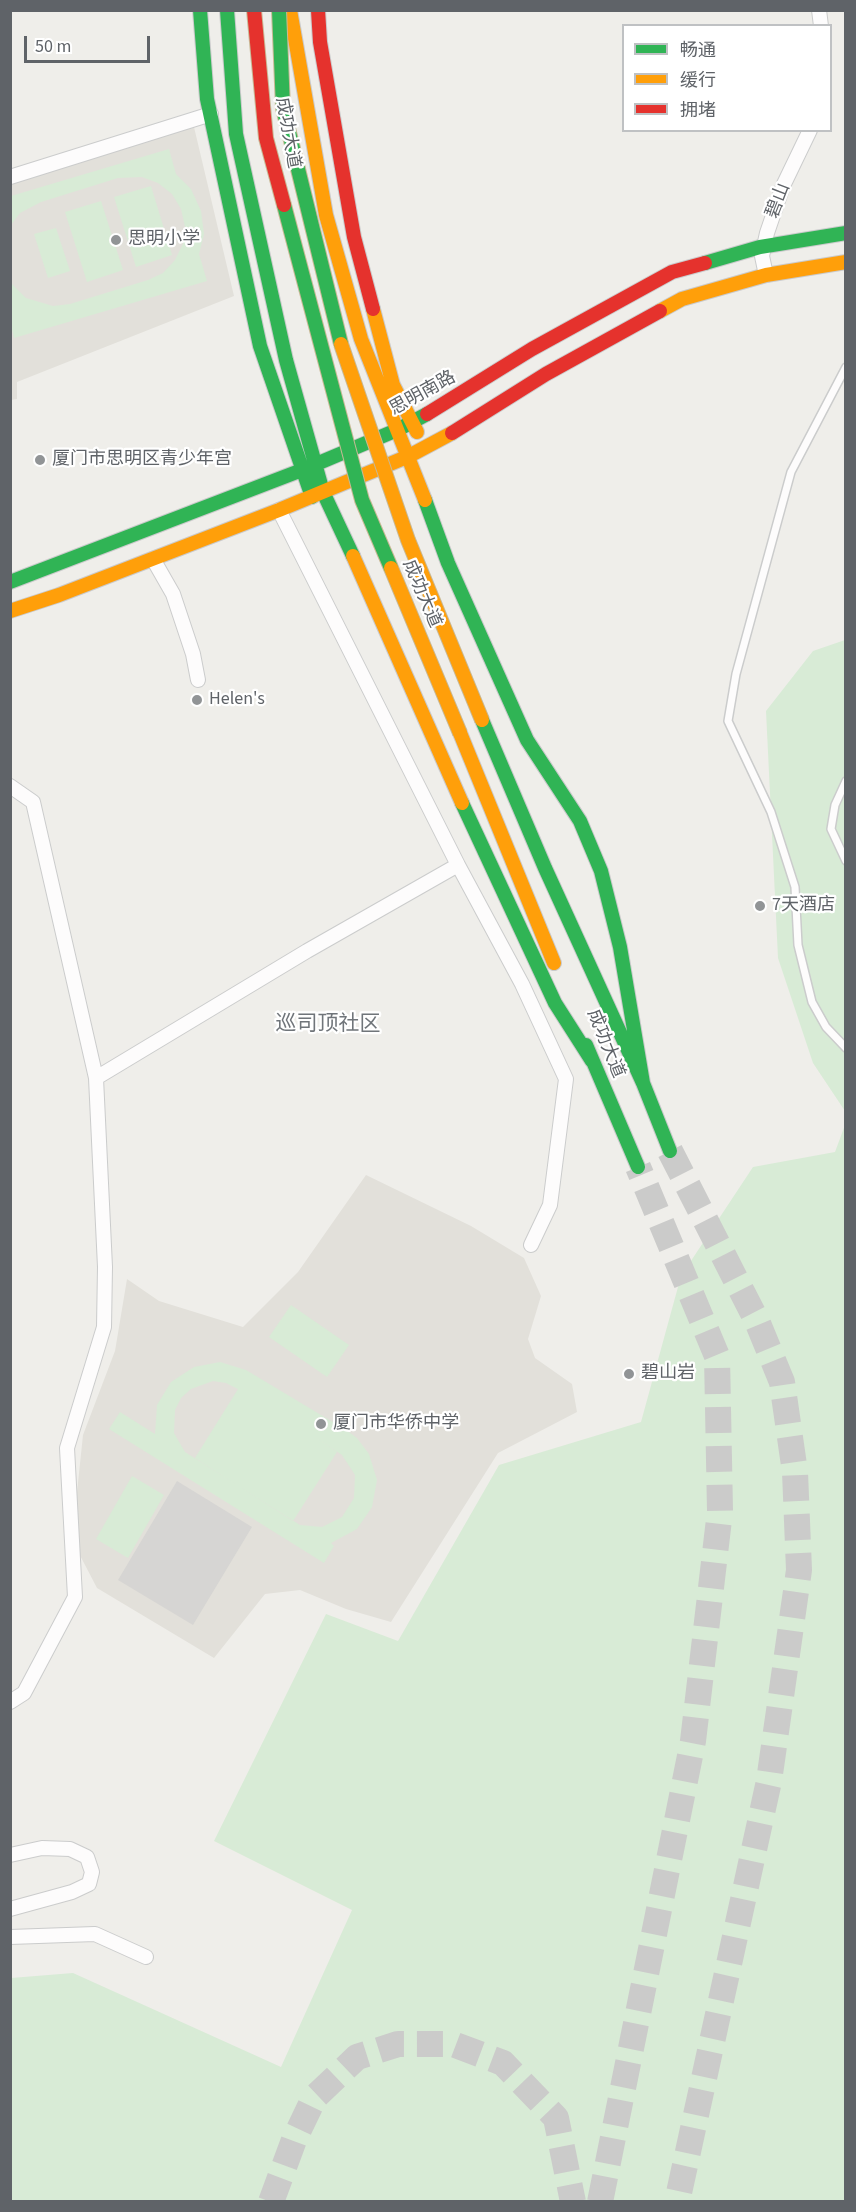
<!DOCTYPE html>
<meta charset="utf-8">
<style>
body{margin:0}
#map{position:relative;width:856px;height:2212px;overflow:hidden;background:#efeeea;font-family:"Source Sans 3","Noto Sans SC",sans-serif}
canvas{display:block}
.frame{position:absolute;inset:0;border:12px solid #5f6368;pointer-events:none}
.legend{position:absolute;left:622px;top:24px;width:210px;height:108px;box-sizing:border-box;background:#fff;border:2px solid #bfc1c3;margin:0;padding:8px 10px;list-style:none;font-size:18px;color:#5f6368}
.legend li{display:flex;align-items:center;gap:12px;height:30px}
.legend b{width:30px;border:2px solid #bfc1c3}
.scale{position:absolute;left:24px;top:36px;width:126px;height:27px;box-sizing:border-box;border:3px solid #5f6368;border-top:0;padding-left:8px;font-size:18px;line-height:21px;white-space:nowrap;color:#5f6368;-webkit-text-stroke:4px #fff;paint-order:stroke}
</style>
<div id="map">
<canvas width="856" height="2212"></canvas>
<div class="frame"></div>
<ul class="legend">
<li><b style="height:8px;background:#30b455"></b>畅通</li>
<li><b style="height:8px;background:#ff9f0a"></b>缓行</li>
<li><b style="height:8px;background:#e5322d"></b>拥堵</li>
</ul>
<div class="scale">50 m</div>
</div>
<script>
const c = document.querySelector('canvas').getContext('2d');
c.lineJoin = 'round';
function paint(path, color) {
  c.fillStyle = color;
  c.fill(path, 'evenodd');
}
function shape(rows) {
  const path = new Path2D();
  for (const r of rows) {
    path.moveTo(r[0], r[1]);
    for (let i = 2; i < r.length; i += 2) path.lineTo(r[i], r[i + 1]);
  }
  return path;
}
function strokePath(path, color, width, dash) {
  c.strokeStyle = color;
  c.lineWidth = width;
  c.lineCap = dash ? 'butt' : 'round';
  c.setLineDash(dash || []);
  c.stroke(path);
}
function label(font, color, halo, rows, align = 'center') {
  c.font = font + ' "Source Sans 3","Noto Sans SC",sans-serif';
  c.lineWidth = 4.5;
  c.setLineDash([]);
  c.textBaseline = 'middle';
  c.strokeStyle = halo;
  c.fillStyle = color;
  for (const [text, x, y, turn = 0] of rows) {
    c.save();
    c.translate(x, y);
    c.rotate((+turn || 0) * Math.PI / 180);
    c.textAlign = isNaN(turn) ? turn : align;
    if (halo) c.strokeText(text, 0, 0);
    c.fillText(text, 0, 0);
    c.restore();
  }
}
paint(shape([
 [194,127,234,296,17,382,17,399,11,400,11,184],
 [366,1175,471,1226,524,1258,541,1296,528,1339,535,1358,572,1384,577,1412,498,1453,391,1622,346,1609,300,1590,265,1594,214,1658,97,1588,72,1540,83,1435,115,1351,127,1279,159,1301,243,1327,298,1272]
]), '#e2e0da');
paint(shape([
 [169,149,176,174,191,189,201,211,204,234,199,254,207,281,14,338,11,325,11,283,26,298,53,306,70,304,148,280,163,273,175,260,183,244,185,227,181,209,172,194,158,183,142,177,118,178,41,202,20,213,11,225,11,196],
 [151,186,172,255,136,267,114,197],
 [101,201,123,270,87,282,65,212],
 [56,228,70,271,48,278,34,234],
 [845,640,845,1111,813,1063,778,958,766,711,813,651],
 [845,1125,845,2201,11,2201,11,1978,73,1973,281,2067,352,1910,214,1841,326,1614,398,1641,499,1465,641,1422,681,1276,753,1167,835,1152],
 [291,1305,349,1345,327,1377,269,1337],
 [220,1362,246,1370,346,1430,357,1438,369,1454,377,1480,372,1507,357,1529,331,1543,334,1546,324,1563,109,1429,120,1412,155,1434,157,1405,171,1382,194,1367],
 [213,1381,226,1383,238,1389,195,1458,293,1521,337,1452,315,1437,342,1455,355,1475,354,1498,342,1517,322,1527,300,1525,185,1452,174,1433,175,1410,181,1398,191,1389],
 [132,1476,164,1495,128,1558,96,1539]
]), '#d8ebd6');
paint(shape([
 [177,1481,252,1527,193,1625,118,1580]
]), '#d6d5d3');
strokePath(shape([
 [670,1151,757,1321,782,1382,795,1472,799,1570,769,1781,677,2202],
 [271,2202,294,2140,314,2098,357,2057,398,2044,453,2044,503,2063,556,2118,573,2202],
 [600,2202,693,1741,720,1511,717,1356,638,1167]
]), '#cbcbca', 26, [26, 13]);
const lane = shape([
 [846,367,791,472,736,674,728,721,771,812,795,887,798,945,812,1002,826,1027,846,1048],
 [846,781,835,805,831,829,846,861]
]);
const street = shape([
 [819,10,821,26],
 [10,177,211,114],
 [766,275,762,256,767,233,783,186,810,130],
 [279,510,458,865,522,984,566,1079,550,1205,531,1245],
 [153,559,173,594,193,654,198,680],
 [10,786,33,802,96,1078,105,1267,104,1327,67,1448,75,1597,24,1693,10,1702],
 [96,1078,307,951,458,865],
 [10,1855,42,1848,70,1849,87,1857,92,1872,89,1884,72,1892,10,1909],
 [10,1937,95,1934,146,1957]
]);
const fast = shape([
 [200,10,207,99,260,346,312,497],
 [227,10,236,134,286,360,323,492,353,556],
 [705,263,760,247,846,233],
 [425,500,448,563,527,740,580,821,601,871,620,947,643,1083],
 [10,582,302,470,397,430,427,414],
 [482,720,545,868,643,1083,670,1151],
 [462,803,555,1003,592,1061],
 [586,1045,638,1167]
]);
const slow = shape([
 [290,10,326,215,361,339,425,500],
 [373,309,393,385,417,432],
 [660,311,682,299,766,275,846,262],
 [353,556,462,803],
 [10,611,59,595,279,510,409,456,452,433],
 [460,733,554,963]
]);
const jam = shape([
 [318,10,320,42,354,237,373,309],
 [427,414,532,349,672,272,705,263],
 [452,433,546,374,660,311]
]);
strokePath(lane, '#cbcccc', 10);
strokePath(street, '#cbcccc', 16);
strokePath(fast, '#cacacb', 16);
strokePath(slow, '#cacacb', 16);
strokePath(jam, '#cacacb', 16);
strokePath(lane, '#fdfcfc', 7);
strokePath(street, '#fdfcfc', 14);
strokePath(fast, '#30b455', 14);
strokePath(slow, '#ff9f0a', 14);
strokePath(jam, '#e5322d', 14);
const fastBridge = shape([
 [279,10,283,108,341,344],
 [284,205,362,500,391,568]
]);
const slowBridge = shape([
 [341,344,408,540,482,720],
 [391,568,460,733]
]);
const jamBridge = shape([
 [254,10,266,138,284,205]
]);
strokePath(fastBridge, '#c8b996', 16, []);
strokePath(slowBridge, '#c8b996', 16, []);
strokePath(jamBridge, '#c8b996', 16, []);
strokePath(fastBridge, '#30b455', 14);
strokePath(slowBridge, '#ff9f0a', 14);
strokePath(jamBridge, '#e5322d', 14);
for (const [x, y, r, color] of [
 [116,240,6,"#919496"],
 [40,460,6,"#919496"],
 [197,700,6,"#919496"],
 [760,906,6,"#919496"],
 [629,1374,6,"#919496"],
 [321,1424,6,"#919496"]
]) {
  const dot = new Path2D();
  dot.arc(x, y, r, 0, 2 * Math.PI);
  c.fillStyle = color;
  c.fill(dot);
  strokePath(dot, '#fff', 2);
}
label('18px', '#5f6368', '#fff', [
 ["成功大道",287,133,80],
 ["碧山",779,201,-69],
 ["思明南路",423,394,-29],
 ["成功大道",421,594,67],
 ["成功大道",605,1044,68]
]);
label('18px', '#5f6368', '#fff', [
 ["思明小学",128,240],
 ["厦门市思明区青少年宫",52,460],
 ["Helen's",209,700],
 ["7天酒店",772,906],
 ["碧山岩",641,1374],
 ["厦门市华侨中学",333,1424]
], 'left');
label('21px', '#70757a', '#fff', [
 ["巡司顶社区",328,1025]
]);
</script>
